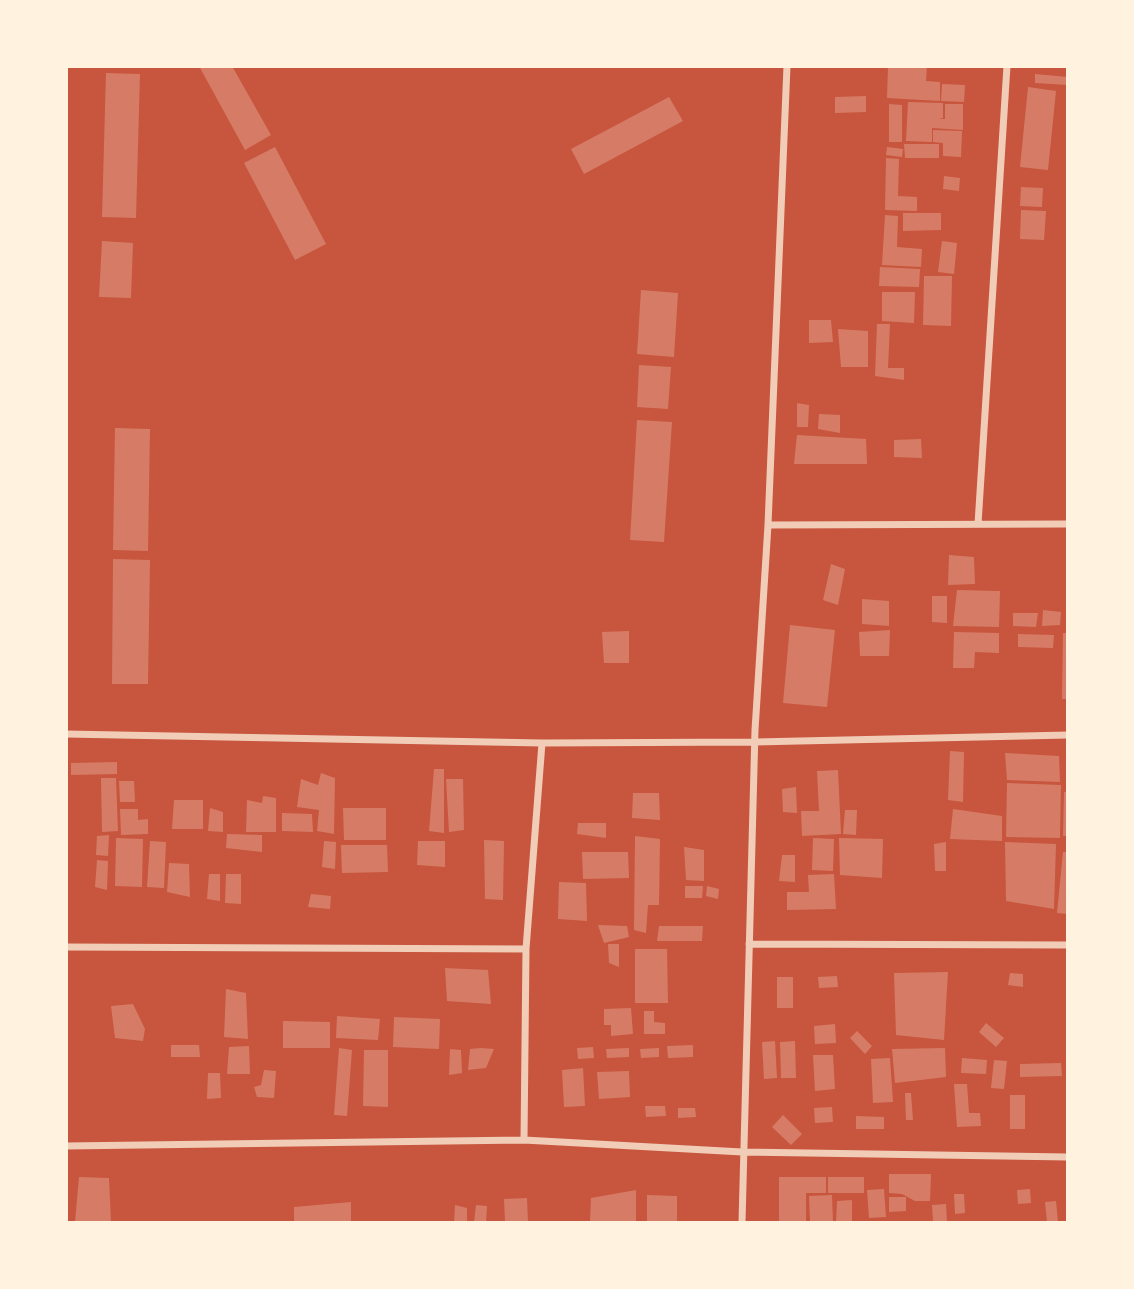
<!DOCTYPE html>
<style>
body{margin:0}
#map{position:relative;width:1134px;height:1289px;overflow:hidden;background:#c8553d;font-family:Lato,sans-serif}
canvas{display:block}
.frame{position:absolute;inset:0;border:68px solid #fff3e0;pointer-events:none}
</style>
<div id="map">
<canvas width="1134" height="1289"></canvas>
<div class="frame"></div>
</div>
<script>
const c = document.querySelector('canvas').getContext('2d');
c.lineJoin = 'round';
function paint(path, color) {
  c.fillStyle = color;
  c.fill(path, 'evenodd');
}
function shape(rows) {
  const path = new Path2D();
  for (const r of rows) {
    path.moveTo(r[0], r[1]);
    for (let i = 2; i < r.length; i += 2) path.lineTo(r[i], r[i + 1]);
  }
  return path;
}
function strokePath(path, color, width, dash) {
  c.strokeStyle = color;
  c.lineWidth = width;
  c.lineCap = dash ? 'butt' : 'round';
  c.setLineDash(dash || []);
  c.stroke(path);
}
paint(shape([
 [199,66,232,66,271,135,245,150],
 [888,66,927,66,926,81,940,82,940,101,887,98],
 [106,73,140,74,136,218,102,217],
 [1035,74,1068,77,1068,85,1035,83],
 [942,84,965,85,964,102,941,101],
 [1028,87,1056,91,1048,170,1020,167],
 [866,96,866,112,835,113,835,97],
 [669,97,683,121,584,174,571,149],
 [908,102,943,103,943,118,939,119,945,119,945,104,963,104,963,130,932,128,932,142,906,141],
 [889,104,902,105,902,142,889,142],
 [933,130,962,131,961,157,943,156,943,143,933,142],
 [904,144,939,144,939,158,905,158],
 [275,147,326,244,295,260,244,163],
 [887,147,903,149,902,157,886,155],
 [886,158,899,159,898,196,917,197,917,211,885,210],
 [944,176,960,178,959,191,943,189],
 [1021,187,1043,188,1042,207,1020,206],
 [1021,210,1046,211,1044,240,1020,239],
 [903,213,941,213,941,230,903,231],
 [885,215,898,216,897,247,922,249,921,267,882,265],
 [102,241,133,243,131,298,99,297],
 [942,241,957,243,954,274,938,272],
 [880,267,920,269,919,287,879,286],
 [924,276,952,276,951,326,923,325],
 [641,290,678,293,674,357,637,354],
 [882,292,915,292,914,323,882,321],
 [809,320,831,320,833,342,809,343],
 [877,324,890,324,888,368,904,368,904,380,875,376],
 [838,329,868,331,868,367,841,367],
 [639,365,671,367,668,409,637,407],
 [797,403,809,405,808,427,797,427],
 [819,414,840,415,840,433,818,429],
 [637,420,672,422,664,542,630,540],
 [115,428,150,429,148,551,113,550],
 [797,435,866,439,867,464,794,464],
 [921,439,922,458,894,457,894,440],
 [949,555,974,557,975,584,948,585],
 [113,559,150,560,148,684,112,684],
 [831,564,845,569,838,605,823,600],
 [957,590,1000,591,999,627,953,626],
 [932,596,947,596,947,623,932,622],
 [862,599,889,601,889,626,862,624],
 [1043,610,1061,612,1060,625,1042,626],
 [1013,613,1038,613,1036,627,1013,626],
 [790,625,835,630,827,707,783,703],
 [890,630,889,656,860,656,859,632],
 [629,631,629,663,604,663,602,632],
 [954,632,999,633,999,653,975,652,974,668,953,668],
 [1063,633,1068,633,1068,699,1062,699],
 [1018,634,1054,635,1053,648,1018,647],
 [950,751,964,752,963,802,948,800],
 [1005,753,1059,756,1060,782,1007,780],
 [117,762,117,774,71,775,71,763],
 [434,769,444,769,444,833,429,831],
 [838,770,841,834,802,836,801,811,819,811,817,771],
 [321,773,335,778,334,834,317,831,319,810,297,807,301,779,318,785],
 [101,778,116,778,118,831,102,832],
 [446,779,463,779,464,830,449,832],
 [119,781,134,781,135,802,120,802],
 [1007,783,1061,785,1060,838,1006,837],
 [796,787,797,813,783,812,782,789],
 [1068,791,1068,836,1063,836,1064,792],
 [633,793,659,793,660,820,632,818],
 [263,796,276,798,276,832,246,832,247,800,262,803],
 [174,800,203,800,203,829,172,829],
 [210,808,223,812,223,832,208,831],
 [343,808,386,808,386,840,344,840],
 [120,809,138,809,138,820,148,819,148,834,121,835],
 [953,809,1002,816,1002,841,950,839],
 [845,810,857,810,856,835,843,834],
 [282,813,312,814,313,832,282,831],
 [578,823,606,823,606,838,577,834],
 [227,834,262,835,262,852,226,848],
 [109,835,108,856,96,855,97,836],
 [635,836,660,839,659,905,648,905,646,933,634,930],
 [116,838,143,839,142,887,115,886],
 [813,838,834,839,833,871,812,870],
 [839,838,883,839,882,878,840,875],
 [484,840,504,841,503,900,485,899],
 [150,841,166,842,164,888,147,887],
 [324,841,336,842,335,869,322,867],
 [418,841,445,841,445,867,417,865],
 [946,842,946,871,935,871,934,844],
 [1005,842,1056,844,1054,909,1006,901],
 [341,845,387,845,388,872,342,873],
 [684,847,704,850,704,881,686,880],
 [582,852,628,852,629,878,583,879],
 [1063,852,1068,852,1068,914,1057,913],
 [782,855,795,855,795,882,779,881],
 [97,860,108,861,107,890,95,887],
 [169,863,189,864,190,897,167,892],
 [209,874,220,874,220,901,207,899],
 [226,874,241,874,241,904,225,903],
 [834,874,836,909,787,910,787,892,809,892,808,875],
 [559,882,586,883,587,921,558,919],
 [685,886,703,886,702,898,685,898],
 [707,886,719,889,718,899,706,896],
 [311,894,331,896,330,909,308,907],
 [598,925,627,926,629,937,604,943],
 [659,926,703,926,702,941,657,941],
 [608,944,619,944,619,967,609,963],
 [635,949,667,949,668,1003,635,1003],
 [445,968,488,970,491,1004,447,1001],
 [948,972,944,1040,896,1035,894,973],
 [1010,973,1023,974,1023,987,1008,985],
 [837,976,838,987,819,988,818,977],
 [777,977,793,977,793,1008,777,1008],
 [226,989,246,993,248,1039,224,1037],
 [133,1004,145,1029,143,1041,115,1038,111,1006],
 [631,1008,633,1034,611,1036,611,1025,604,1025,604,1009],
 [644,1011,654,1011,654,1022,665,1023,665,1034,644,1034],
 [337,1016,380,1019,378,1040,336,1038],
 [394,1017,440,1019,439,1049,393,1047],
 [283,1021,330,1022,330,1048,283,1048],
 [986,1023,1004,1038,996,1047,979,1032],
 [835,1024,836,1043,815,1044,814,1026],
 [857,1031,872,1046,865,1054,850,1038],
 [775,1041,777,1078,764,1079,762,1042],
 [795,1041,796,1078,781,1078,780,1042],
 [171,1045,199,1045,200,1057,171,1057],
 [693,1045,693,1057,668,1058,667,1046],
 [249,1046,250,1074,227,1074,229,1047],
 [593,1047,594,1058,578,1059,577,1048],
 [339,1048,352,1050,347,1116,334,1115],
 [481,1048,494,1049,486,1068,468,1070,470,1049],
 [629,1048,629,1057,607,1058,606,1049],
 [659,1048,659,1057,641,1058,640,1049],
 [945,1048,946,1077,895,1083,892,1049],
 [450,1049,461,1050,462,1073,449,1075],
 [364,1050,388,1050,388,1107,363,1106],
 [813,1055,833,1055,835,1089,815,1091],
 [890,1058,893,1102,873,1103,871,1059],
 [962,1058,987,1060,986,1074,961,1073],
 [994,1060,1007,1061,1004,1089,991,1088],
 [1061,1063,1062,1076,1020,1077,1020,1064],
 [583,1068,585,1106,564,1107,562,1070],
 [264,1070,276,1071,274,1098,257,1097,254,1087,261,1085],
 [629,1071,630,1097,599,1099,597,1072],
 [208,1073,220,1073,221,1098,207,1099],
 [954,1084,967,1084,969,1113,980,1113,981,1126,957,1127],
 [905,1093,911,1093,913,1120,906,1120],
 [1010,1095,1025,1095,1025,1129,1010,1129],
 [645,1106,665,1106,666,1116,646,1117],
 [832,1107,833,1122,815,1123,814,1108],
 [678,1108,695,1108,696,1117,678,1118],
 [783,1115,802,1134,791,1145,772,1127],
 [856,1116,884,1117,884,1129,856,1129],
 [889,1174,931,1174,930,1201,915,1201,902,1194,889,1193],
 [79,1177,109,1178,111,1222,75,1222],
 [779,1177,826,1177,826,1193,806,1193,806,1222,779,1222],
 [828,1177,864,1177,864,1193,828,1193],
 [884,1189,886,1217,869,1218,867,1190],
 [1030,1189,1031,1203,1018,1204,1017,1190],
 [636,1190,636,1222,590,1222,591,1198],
 [954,1194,964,1194,965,1213,955,1214],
 [647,1195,677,1196,677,1222,647,1222],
 [832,1195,833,1222,810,1222,809,1196],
 [889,1197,906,1197,906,1211,889,1212],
 [527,1198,528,1222,505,1222,504,1199],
 [852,1200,852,1222,836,1222,837,1201],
 [1056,1201,1058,1222,1047,1222,1045,1202],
 [351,1202,351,1222,294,1222,294,1207],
 [946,1204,947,1222,933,1222,932,1205],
 [455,1205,467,1208,467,1222,454,1222],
 [476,1205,487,1206,486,1222,474,1222]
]), '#d67c66');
strokePath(shape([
 [978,524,1007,66],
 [768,525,1068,524],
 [66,734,542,743,755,742,1068,735],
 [749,944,1068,945],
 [66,947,526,949],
 [524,1140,526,949,542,743],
 [66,1146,524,1140,742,1152,1068,1157],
 [742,1222,755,730,768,525,787,66]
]), '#f1ccb7', 7);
</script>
